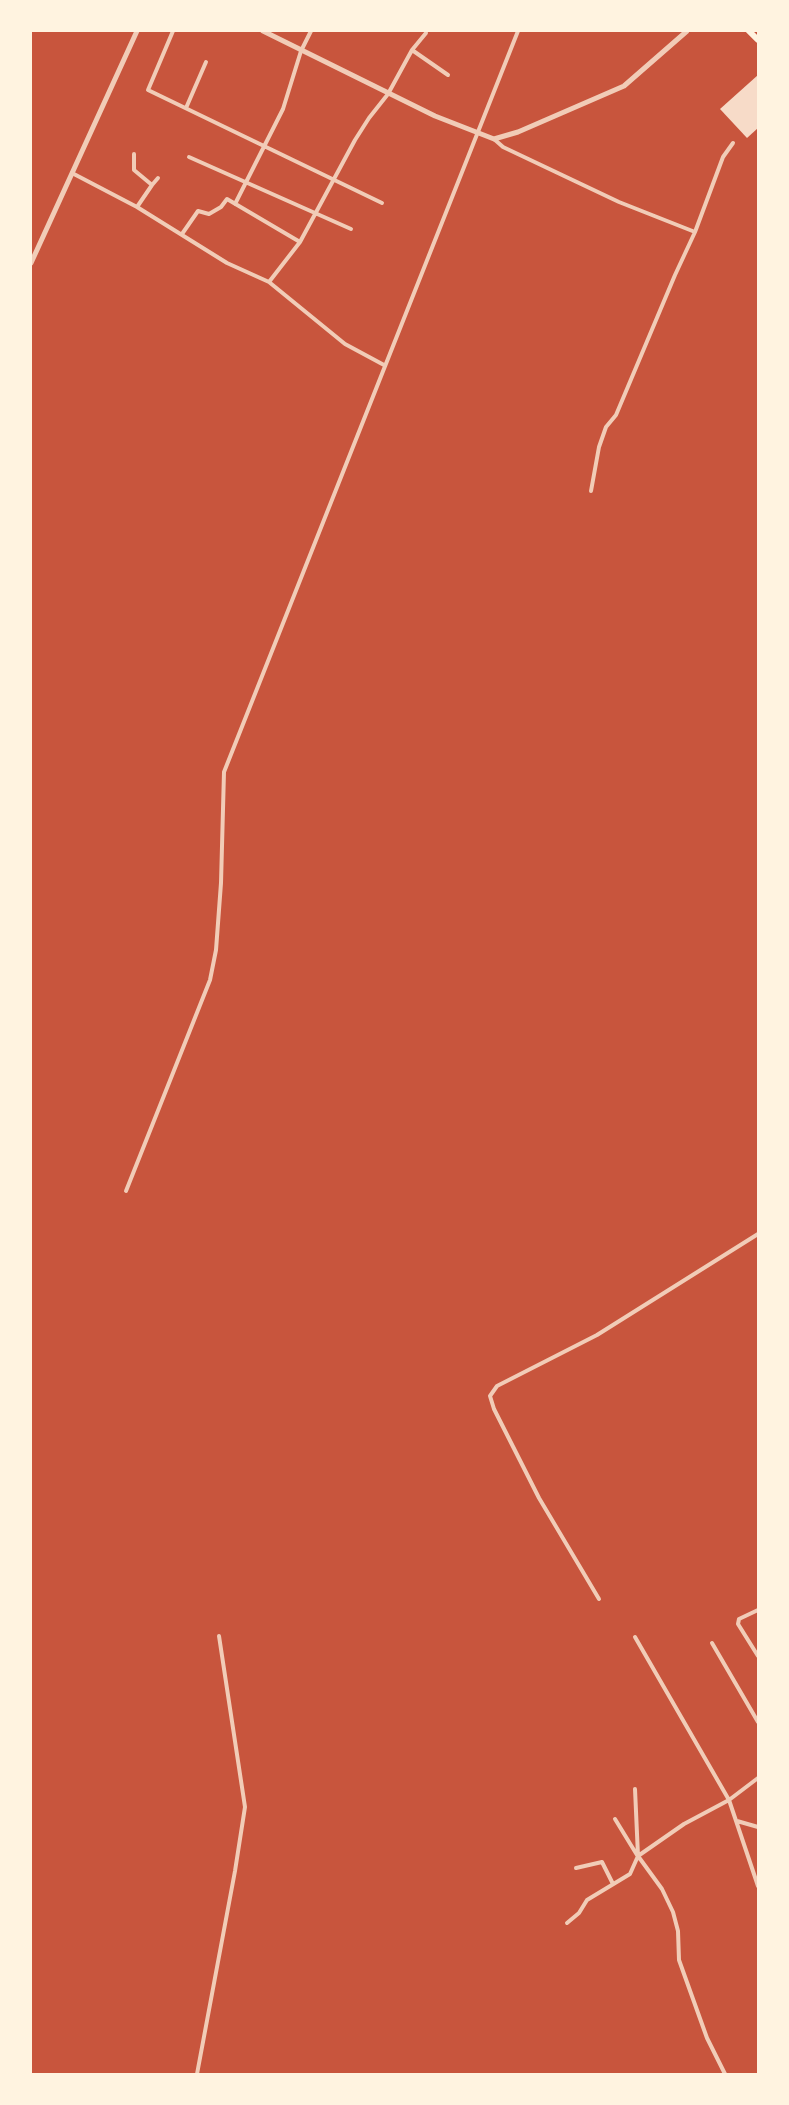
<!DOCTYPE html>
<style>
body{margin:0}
#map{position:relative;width:789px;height:2105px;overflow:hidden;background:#c8553d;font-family:Jost,sans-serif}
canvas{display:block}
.frame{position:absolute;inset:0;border:32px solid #fff3e0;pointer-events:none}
</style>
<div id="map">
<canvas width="789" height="2105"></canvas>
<div class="frame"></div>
</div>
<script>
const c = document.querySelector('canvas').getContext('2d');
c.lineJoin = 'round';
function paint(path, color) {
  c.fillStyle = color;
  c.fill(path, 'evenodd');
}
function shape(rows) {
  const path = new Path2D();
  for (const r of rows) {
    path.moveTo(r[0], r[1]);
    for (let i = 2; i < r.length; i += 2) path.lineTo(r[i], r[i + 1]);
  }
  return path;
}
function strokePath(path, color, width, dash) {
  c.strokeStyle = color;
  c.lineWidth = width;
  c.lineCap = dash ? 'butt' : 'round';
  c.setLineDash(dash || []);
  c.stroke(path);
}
paint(shape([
 [758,75,758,128,747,138,720,109]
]), '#f7dbc8');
strokePath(shape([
 [173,31,148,90,382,203],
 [412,50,448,75],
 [186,108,206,62],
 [494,139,503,147,619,202,695,232],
 [134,154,134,170,152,185],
 [189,157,351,229],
 [72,173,137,207,227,263,269,282,345,344,384,365],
 [235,204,283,109,301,51,311,31],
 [137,207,152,185,158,178],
 [182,234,198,211,209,214,221,207,227,199,300,242],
 [269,282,300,242,355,140,369,118,388,94,412,50,426,33],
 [591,491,599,447,606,427,616,415,675,275,695,232,723,157,733,143],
 [126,1191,210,980,216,950,221,883,224,772,518,31],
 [599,1599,539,1498,494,1409,490,1396,497,1386,597,1335,758,1234],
 [758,1610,739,1619,738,1624,758,1656],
 [635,1637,729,1800,758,1886],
 [712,1643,758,1722],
 [635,1789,638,1856,662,1889,673,1912,678,1931,679,1960,707,2038,725,2074],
 [615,1819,637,1855],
 [737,1821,758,1827],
 [576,1868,602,1862,613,1884],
 [567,1923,579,1913,587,1900,630,1874,638,1856,684,1824,729,1800,758,1778],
 [197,2074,235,1871,245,1807,219,1636]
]), '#f1ccb7', 4);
strokePath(shape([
 [263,31,435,116,494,139,518,132,624,86,687,31],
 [31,263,137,31]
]), '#f1ccb7', 5);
strokePath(shape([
 [749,31,758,40]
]), '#fff3e0', 6);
</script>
